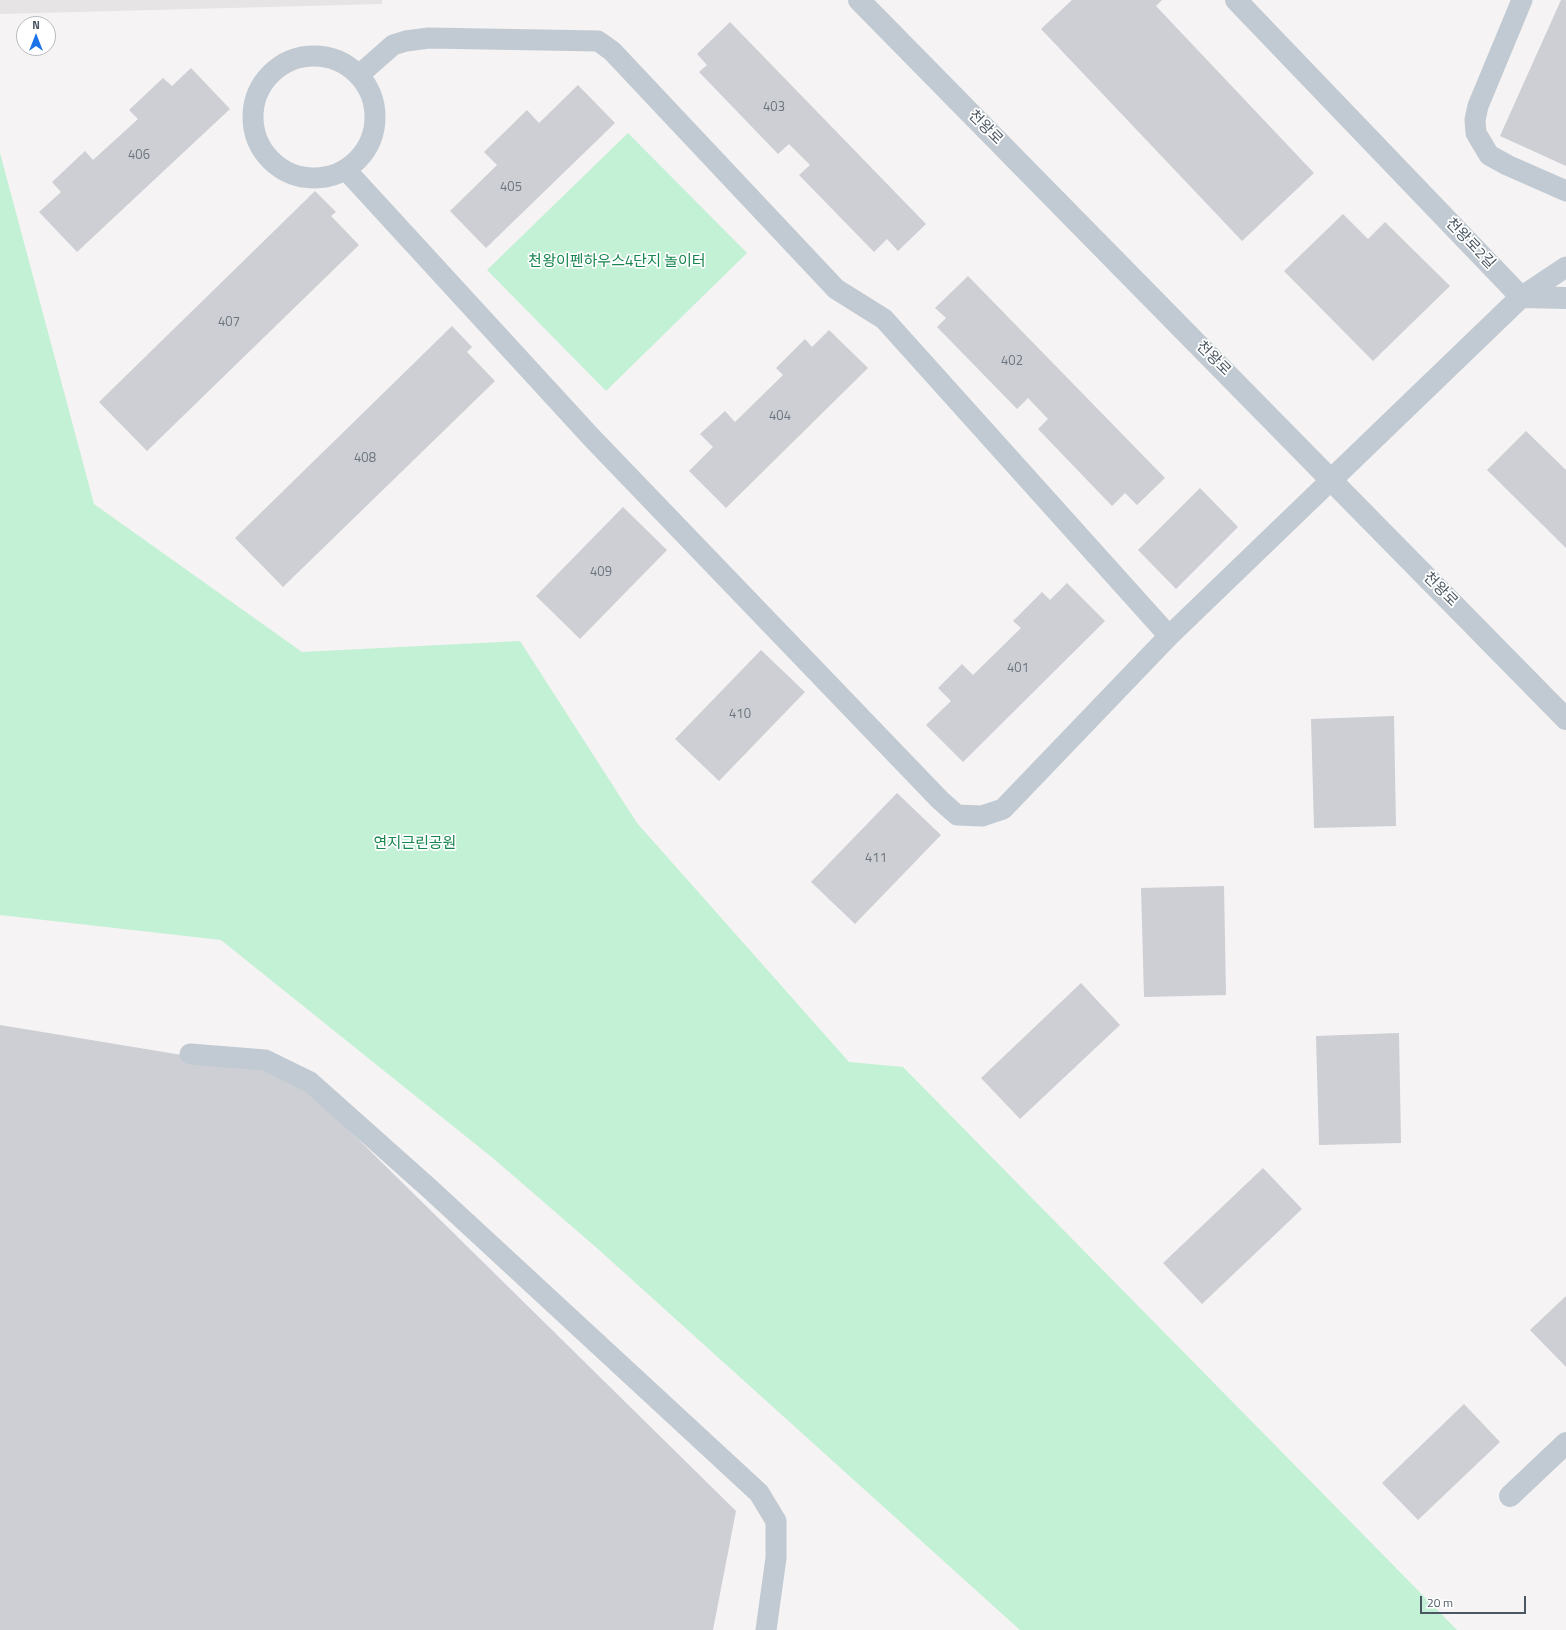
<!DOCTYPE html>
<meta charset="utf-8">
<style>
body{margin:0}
#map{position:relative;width:1566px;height:1630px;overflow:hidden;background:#f5f3f3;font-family:"Titillium Web",sans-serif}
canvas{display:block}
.north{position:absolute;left:16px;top:16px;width:40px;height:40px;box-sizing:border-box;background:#fff;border:1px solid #b7bbc0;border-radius:50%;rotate:0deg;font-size:11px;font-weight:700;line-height:16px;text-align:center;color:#4a5661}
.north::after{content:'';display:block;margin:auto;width:14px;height:18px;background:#1a73e8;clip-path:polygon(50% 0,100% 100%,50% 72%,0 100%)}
.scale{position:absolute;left:1420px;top:1596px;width:106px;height:18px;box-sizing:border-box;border:2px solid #4a5661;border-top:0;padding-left:5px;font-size:12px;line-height:14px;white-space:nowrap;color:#4a5661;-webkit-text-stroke:3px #fff;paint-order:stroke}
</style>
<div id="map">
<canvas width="1566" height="1630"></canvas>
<div class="north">N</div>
<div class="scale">20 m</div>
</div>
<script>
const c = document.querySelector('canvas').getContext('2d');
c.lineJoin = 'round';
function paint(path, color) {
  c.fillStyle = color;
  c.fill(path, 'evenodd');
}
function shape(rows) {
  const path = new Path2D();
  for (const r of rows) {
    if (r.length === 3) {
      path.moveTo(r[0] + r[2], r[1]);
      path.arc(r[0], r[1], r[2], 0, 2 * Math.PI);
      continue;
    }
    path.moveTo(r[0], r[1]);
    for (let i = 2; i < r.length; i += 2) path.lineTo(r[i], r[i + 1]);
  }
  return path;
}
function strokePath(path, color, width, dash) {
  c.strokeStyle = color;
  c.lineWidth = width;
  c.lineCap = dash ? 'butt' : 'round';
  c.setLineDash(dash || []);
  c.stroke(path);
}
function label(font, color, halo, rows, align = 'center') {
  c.font = font + ' "Titillium Web","Noto Sans KR",sans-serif';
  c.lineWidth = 3.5;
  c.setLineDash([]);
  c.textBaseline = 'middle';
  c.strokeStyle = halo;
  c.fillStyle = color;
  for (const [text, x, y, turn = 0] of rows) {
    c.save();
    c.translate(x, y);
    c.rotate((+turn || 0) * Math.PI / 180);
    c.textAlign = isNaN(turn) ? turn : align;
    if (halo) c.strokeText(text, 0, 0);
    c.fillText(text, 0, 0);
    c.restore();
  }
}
paint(shape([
 [0,0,382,0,382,4,0,14]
]), '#e6e4e5');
paint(shape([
 [628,133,747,253,606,391,487,270],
 [0,153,94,504,302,652,520,641,637,823,849,1062,903,1067,1457,1630,1020,1630,598,1249,494,1159,221,940,0,915]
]), '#c3f1d5');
paint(shape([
 [1072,0,1162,0,1156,6,1314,173,1242,241,1041,29],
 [1561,0,1566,0,1566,166,1500,136],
 [730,22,926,224,898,251,887,239,874,252,799,175,810,165,789,144,778,154,699,72,707,65,697,54],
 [191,68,230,109,77,252,39,212,61,192,52,182,85,151,93,160,138,119,129,110,163,78,172,86],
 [578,85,615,123,486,248,450,211,497,165,484,152,527,110,539,123],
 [315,191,336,212,331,216,359,245,147,451,99,402],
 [1343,214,1368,239,1385,222,1450,286,1373,361,1284,271],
 [968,276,1165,478,1137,505,1125,493,1112,506,1038,429,1048,419,1028,398,1017,409,937,327,946,318,935,308],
 [452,326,472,347,467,352,495,381,283,587,235,538],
 [829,330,868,368,726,508,689,471,713,447,700,434,725,411,735,422,783,375,776,368,805,339,812,347],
 [1526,431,1566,470,1566,548,1487,470],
 [1200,488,1238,527,1176,589,1138,550],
 [623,507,667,550,580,639,536,596],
 [1067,583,1105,621,963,762,926,725,951,701,938,688,962,664,973,675,1021,628,1013,621,1042,592,1050,600],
 [761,650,805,692,719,781,675,739],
 [1394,716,1396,826,1314,828,1311,719],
 [897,793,941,835,855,924,811,882],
 [1224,886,1226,995,1144,997,1141,888],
 [1081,983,1120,1025,1020,1119,981,1078],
 [0,1025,291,1073,736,1511,713,1630,0,1630],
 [1399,1033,1401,1143,1319,1145,1316,1036],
 [1263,1168,1302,1209,1202,1304,1163,1263],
 [1566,1296,1566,1367,1530,1330],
 [1464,1404,1500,1442,1418,1520,1382,1483]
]), '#cdcfd5');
strokePath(shape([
 [1522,0,1478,106,1475,120,1476,133,1489,155,1507,165,1566,191],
 [314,117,61],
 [359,75,393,45,406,41,429,38,598,41,612,51,836,289,884,319,1169,636],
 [346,170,592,438,940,800,957,815,982,816,1003,809,1169,636,1331,480],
 [1521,297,1566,267],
 [190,1054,265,1060,310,1082,430,1189,759,1493,776,1521,776,1558,766,1630]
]), '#c1cad2', 21);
strokePath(shape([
 [1236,0,1521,297,1331,480],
 [1521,297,1566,298],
 [1510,1496,1566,1443]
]), '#c1cad2', 22);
strokePath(shape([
 [859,0,1566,719]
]), '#c1cad2', 22);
label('13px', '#6b747e', null, [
 ["403",774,108],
 ["406",139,156],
 ["405",511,188],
 ["407",229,323],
 ["402",1012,362],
 ["404",780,417],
 ["408",365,459],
 ["409",601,573],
 ["401",1018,669],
 ["410",740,715],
 ["411",876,859]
]);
label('15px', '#4a5661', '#fff', [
 ["천왕로",985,128,45],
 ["천왕로2길",1470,244,46],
 ["천왕로",1213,359,45],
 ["천왕로",1440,590,45]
]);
label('15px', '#17864f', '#fff', [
 ["천왕이펜하우스4단지 놀이터",617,262],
 ["연지근린공원",415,844]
]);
</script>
